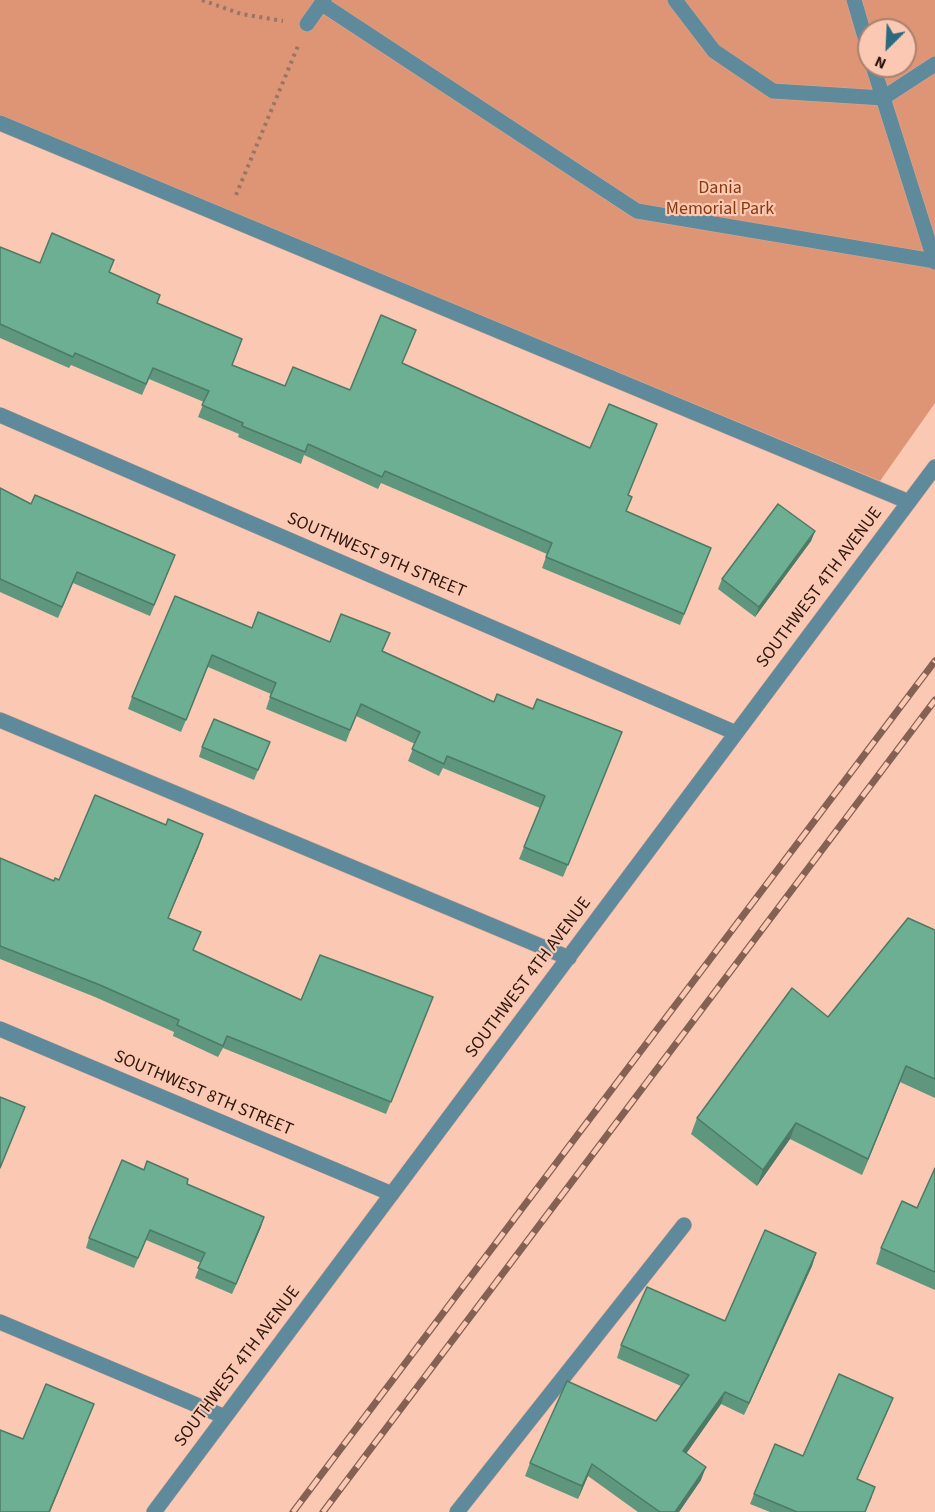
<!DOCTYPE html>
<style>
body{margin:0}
#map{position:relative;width:935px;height:1512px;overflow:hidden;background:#fbc8b3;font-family:"Source Sans 3",sans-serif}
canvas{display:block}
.north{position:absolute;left:857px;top:18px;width:60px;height:60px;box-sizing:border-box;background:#fbc8b3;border:2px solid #a88170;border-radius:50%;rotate:204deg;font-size:16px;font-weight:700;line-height:24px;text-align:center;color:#2c160c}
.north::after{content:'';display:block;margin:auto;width:21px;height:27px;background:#2b6a7f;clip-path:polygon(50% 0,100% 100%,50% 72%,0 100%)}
</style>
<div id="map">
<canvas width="935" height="1512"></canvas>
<div class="north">N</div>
</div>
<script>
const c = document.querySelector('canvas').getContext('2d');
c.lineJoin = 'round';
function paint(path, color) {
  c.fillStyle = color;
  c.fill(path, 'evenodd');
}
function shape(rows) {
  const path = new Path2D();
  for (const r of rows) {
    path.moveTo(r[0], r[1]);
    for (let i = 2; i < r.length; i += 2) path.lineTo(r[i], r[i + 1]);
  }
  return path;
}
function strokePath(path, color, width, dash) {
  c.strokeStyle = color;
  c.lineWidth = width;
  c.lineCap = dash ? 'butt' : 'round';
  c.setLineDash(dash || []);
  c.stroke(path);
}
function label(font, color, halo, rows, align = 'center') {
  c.font = font + ' "Source Sans 3",sans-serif';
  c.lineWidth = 4.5;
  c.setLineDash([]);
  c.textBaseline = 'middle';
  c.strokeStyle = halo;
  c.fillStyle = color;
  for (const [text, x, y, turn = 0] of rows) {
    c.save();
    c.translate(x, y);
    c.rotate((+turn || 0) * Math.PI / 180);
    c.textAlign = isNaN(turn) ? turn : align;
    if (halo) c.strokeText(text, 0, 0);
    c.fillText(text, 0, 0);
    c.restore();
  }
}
paint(shape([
 [0,0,935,0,935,403,880,481,0,116],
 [869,30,905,30,905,66,869,66]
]), '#dd9576');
const minor = shape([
 [675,0,714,51,773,91,883,98,935,64],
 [854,0,869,51],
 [322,4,637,211,935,261],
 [307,24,324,0],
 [873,66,935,262],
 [0,123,909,502],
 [0,415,736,733],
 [0,720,569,958],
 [0,1029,392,1194],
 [0,1322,225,1417],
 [154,1512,935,467],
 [457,1512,684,1225]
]);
strokePath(minor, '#d6a895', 16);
strokePath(shape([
 [202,0,241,14,283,21],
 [236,195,298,46]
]), '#9a7565', 4, [3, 4.5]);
strokePath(minor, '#5f8a9b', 15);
const rail = shape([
 [293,1512,935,661],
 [323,1512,935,700]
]);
strokePath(rail, '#846153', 7);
strokePath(rail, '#fbc8b3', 4.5, [14]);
paint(shape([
 [0,247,40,263,110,272,157,303,238,350,232,365,285,386,350,390,416,330,402,363,629,495,626,512,711,548,680,625,542,568,547,554,381,483,378,489,304,455,301,464,238,437,239,434,198,417,204,402,149,379,142,395,71,365,69,368,0,338],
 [0,488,31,504,175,555,150,616,73,583,58,618,0,592],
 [815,531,811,541,755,617,718,589,722,579],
 [252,628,383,651,494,702,533,709,622,732,563,877,519,859,540,808,443,768,439,776,408,761,415,744,356,716,346,742,266,709,271,694,208,667,181,732,128,709,132,697],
 [270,742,254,780,199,757,202,747],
 [199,846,168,918,193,950,301,1000,433,997,386,1114,223,1048,218,1057,173,1036,174,1032,95,997,0,959,0,858,54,881],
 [935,930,935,1098,900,1082,862,1175,790,1139,757,1186,691,1134,697,1118,828,1017],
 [935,1168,935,1290,876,1264,881,1248,917,1208],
 [144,1170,187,1184,261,1227,232,1294,195,1278,201,1263,146,1240,134,1268,86,1248,89,1238],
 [816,1253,812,1266,744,1415,721,1404,686,1453,701,1480,679,1512,638,1512,588,1476,578,1499,525,1476,530,1463,656,1421,681,1386,617,1358,621,1345,725,1321],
 [889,1408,857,1479,872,1497,865,1512,770,1512,750,1504,754,1494,803,1456]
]), '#5e967e');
paint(shape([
 [815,531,811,541,755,617,759,607],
 [203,834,199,846,163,930],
 [906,1066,900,1082,862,1175,868,1159],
 [796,1123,790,1139,757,1186,763,1170],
 [264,1217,261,1227,232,1294,236,1284],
 [816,1253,812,1266,744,1415,749,1403],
 [725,1392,721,1404,679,1464,683,1451],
 [893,1398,889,1408,853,1489,857,1479],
 [94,1404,50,1512,49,1512],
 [592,1464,588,1476,578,1499,582,1486],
 [706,1467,701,1480,679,1512,675,1512]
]), '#4c7a66');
const building = shape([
 [52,233,114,260,109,272,160,295,157,303,242,339,232,365,285,386,293,367,350,390,381,315,416,330,402,363,590,448,609,404,657,424,628,495,632,497,626,511,711,548,684,614,546,557,552,543,385,471,382,477,308,444,305,452,242,426,243,423,202,405,209,391,153,368,146,384,75,353,73,357,0,324,0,247,40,263,52,233],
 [0,488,31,504,35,495,175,555,154,605,77,572,62,607,0,579,0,488],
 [778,504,815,531,759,607,722,579,778,504],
 [175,596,252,628,258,612,330,642,341,614,390,633,382,651,494,702,497,694,533,709,537,699,622,732,568,865,524,847,545,796,447,756,444,764,412,749,420,732,361,704,350,730,270,697,276,683,212,655,186,720,132,697,175,596],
 [214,719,270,742,258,770,202,747,214,719],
 [95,795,166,825,168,819,203,834,168,918,201,932,193,950,301,1000,320,955,433,997,391,1102,227,1036,223,1046,177,1025,179,1020,100,985,0,946,0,858,54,881,55,878,59,880,95,795],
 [908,918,935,930,935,1079,906,1066,868,1159,796,1123,763,1170,697,1118,792,988,828,1017,908,918],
 [0,1097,25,1107,0,1168,0,1097],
 [122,1160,144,1170,147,1161,188,1179,187,1184,264,1217,236,1284,198,1268,205,1253,150,1230,138,1258,89,1238,122,1160],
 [935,1168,935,1272,881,1248,902,1201,917,1208,935,1168],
 [765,1230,816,1253,749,1403,725,1392,683,1451,706,1467,675,1512,660,1512,592,1464,582,1486,530,1463,567,1381,656,1421,689,1375,621,1345,647,1287,725,1321,765,1230],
 [839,1374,893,1398,857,1479,875,1487,865,1512,797,1512,754,1494,775,1444,803,1456,839,1374],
 [46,1384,94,1404,49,1512,0,1512,0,1430,23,1439,46,1384]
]);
paint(building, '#6daf92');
strokePath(building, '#4c7a66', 1.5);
label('18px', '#88390d', '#fbc8b3', [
 ["Dania",720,189],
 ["Memorial Park",720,210]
]);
label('18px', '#2c160c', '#fbc8b3', [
 ["SOUTHWEST 9TH STREET",376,556,23],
 ["SOUTHWEST 4TH AVENUE",820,588,-53],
 ["SOUTHWEST 4TH AVENUE",529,978,-53],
 ["SOUTHWEST 8TH STREET",203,1094,23],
 ["SOUTHWEST 4TH AVENUE",238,1367,-53]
]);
</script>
